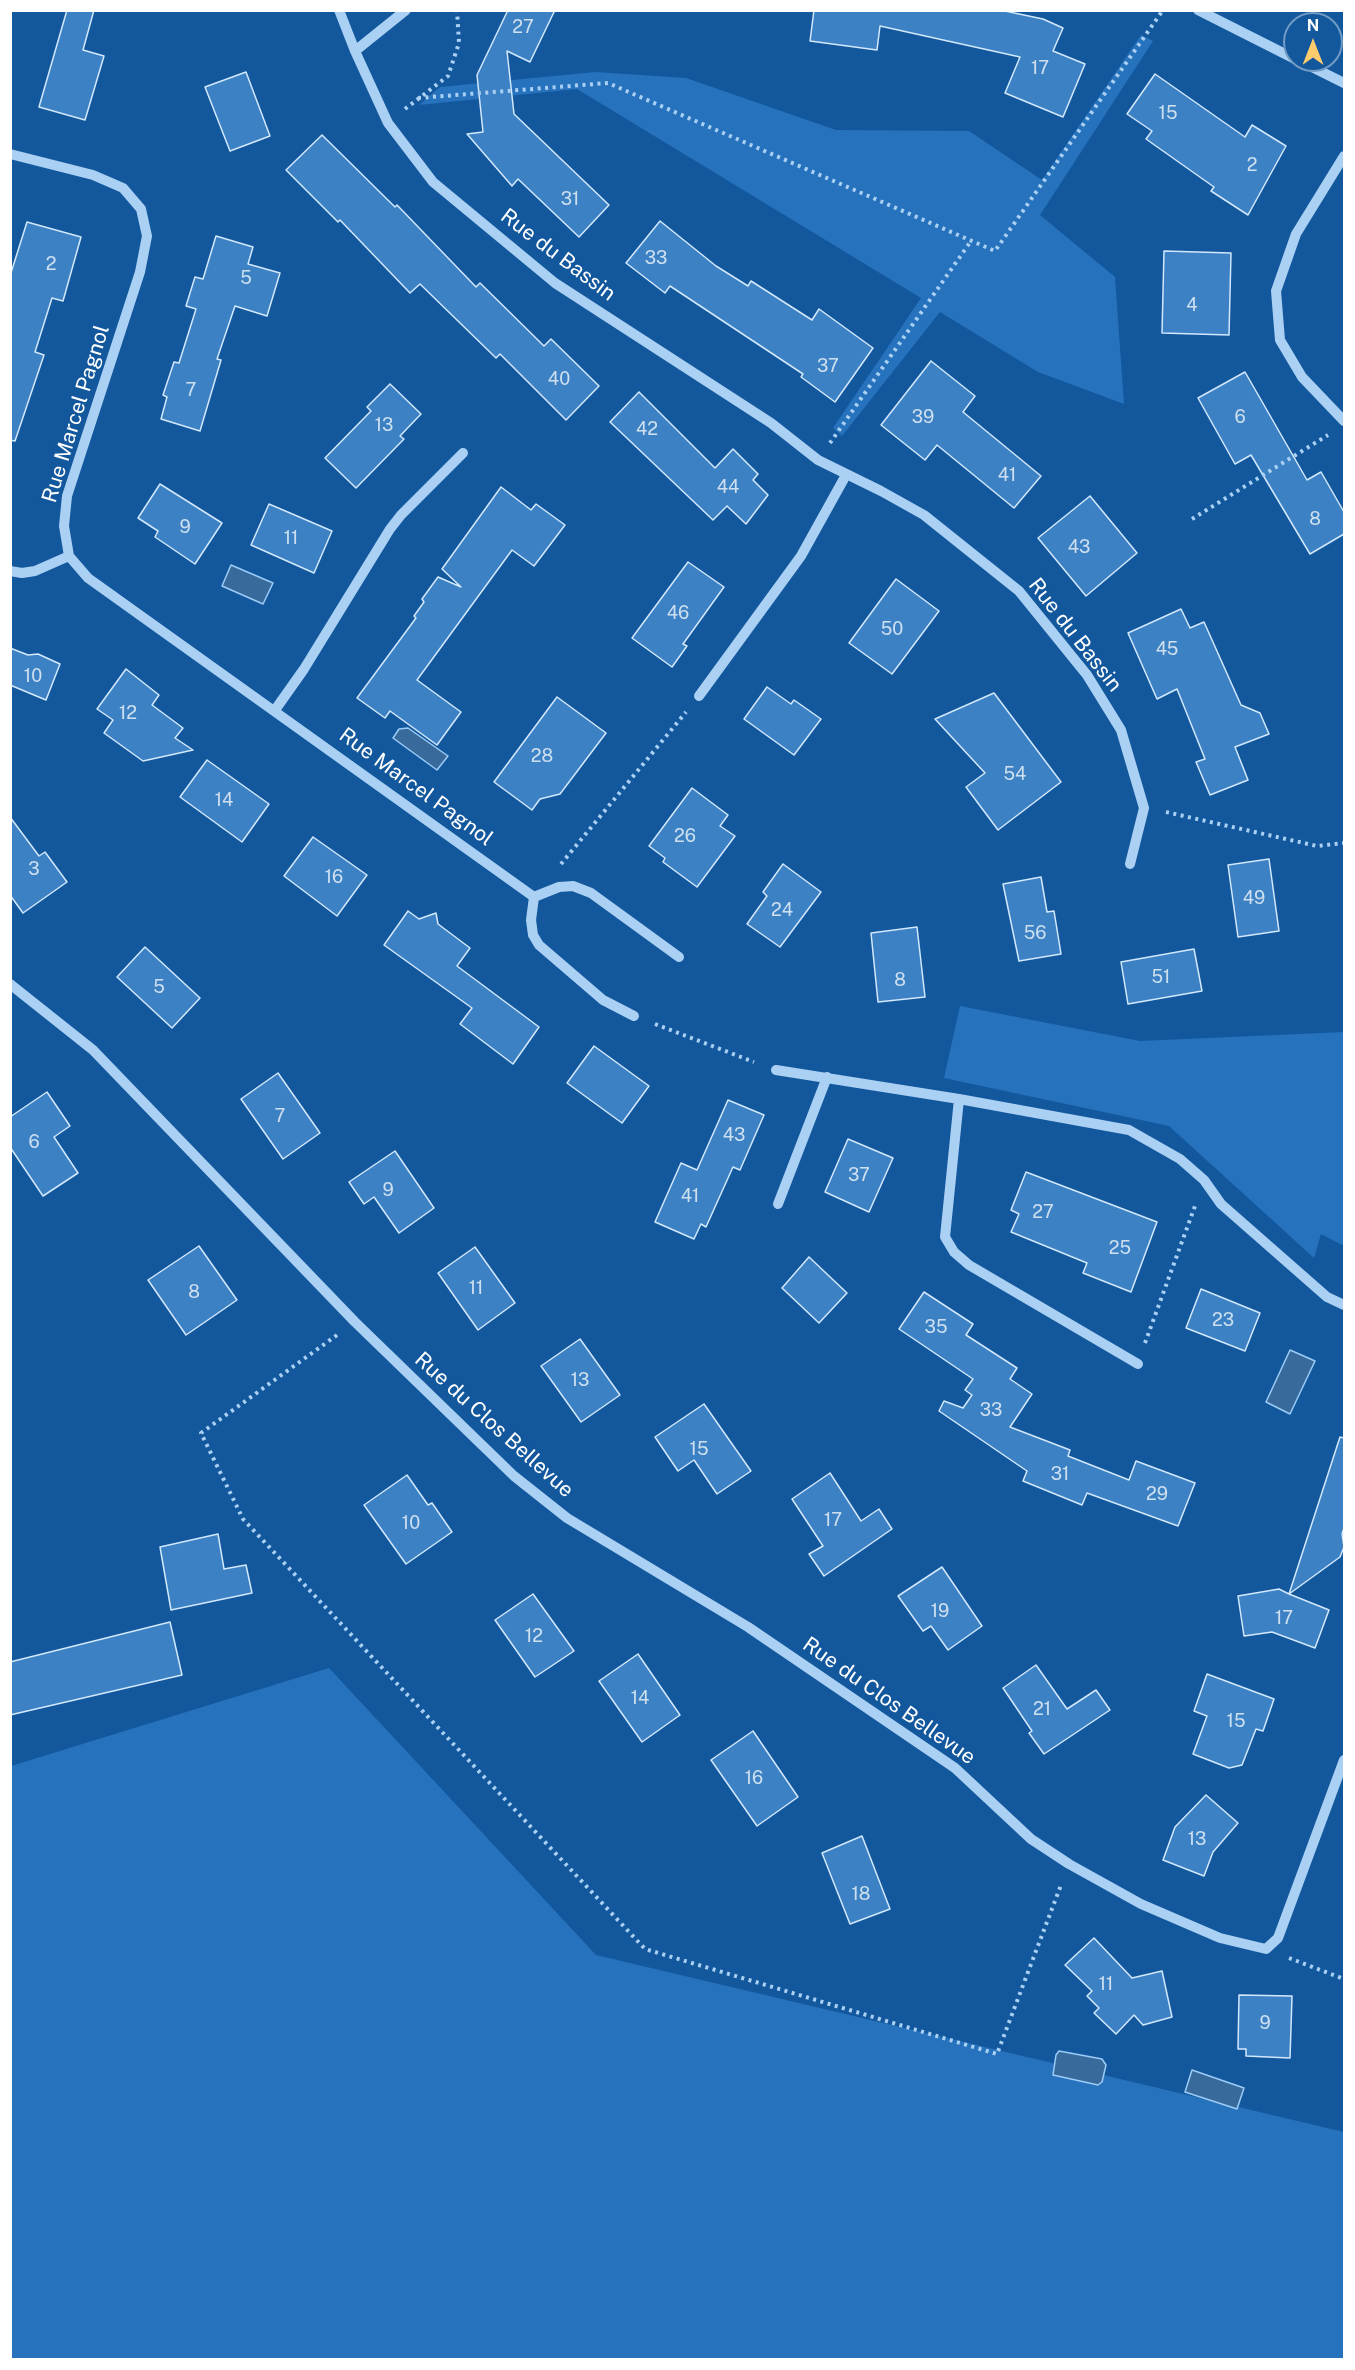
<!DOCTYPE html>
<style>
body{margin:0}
#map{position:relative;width:1355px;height:2370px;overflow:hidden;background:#13589d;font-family:"Public Sans",sans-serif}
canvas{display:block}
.frame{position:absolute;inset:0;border:12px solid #fff;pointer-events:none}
.north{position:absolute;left:1283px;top:12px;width:60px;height:60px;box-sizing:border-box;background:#13589d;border:2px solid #719bc4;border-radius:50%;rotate:0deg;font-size:16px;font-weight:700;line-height:24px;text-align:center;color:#fff}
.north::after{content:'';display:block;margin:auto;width:21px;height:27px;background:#ffcc6d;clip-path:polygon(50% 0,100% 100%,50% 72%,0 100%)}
</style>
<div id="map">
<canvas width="1355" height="2370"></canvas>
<div class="frame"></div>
<div class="north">N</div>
</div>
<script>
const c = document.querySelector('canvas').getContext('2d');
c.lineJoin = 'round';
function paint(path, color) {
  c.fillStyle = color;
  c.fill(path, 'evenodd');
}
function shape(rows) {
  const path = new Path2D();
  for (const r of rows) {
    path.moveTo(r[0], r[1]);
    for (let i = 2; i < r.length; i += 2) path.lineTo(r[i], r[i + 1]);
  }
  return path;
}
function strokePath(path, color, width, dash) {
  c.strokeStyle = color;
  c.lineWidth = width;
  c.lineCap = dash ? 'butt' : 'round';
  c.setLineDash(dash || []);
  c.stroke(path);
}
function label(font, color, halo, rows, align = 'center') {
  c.font = font + ' "Public Sans",sans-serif';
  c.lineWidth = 5;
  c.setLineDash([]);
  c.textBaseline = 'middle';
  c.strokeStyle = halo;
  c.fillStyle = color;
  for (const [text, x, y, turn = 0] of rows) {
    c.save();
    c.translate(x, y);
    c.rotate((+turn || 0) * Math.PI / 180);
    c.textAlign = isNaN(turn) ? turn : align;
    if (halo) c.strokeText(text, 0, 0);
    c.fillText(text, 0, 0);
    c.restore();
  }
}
paint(shape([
 [1141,35,1153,41,1040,215,1115,277,1124,404,1038,372,940,312,842,436,833,428,921,298,577,89,419,105,440,87,595,72,686,78,836,130,969,131,1042,180],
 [960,1006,1140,1041,1344,1032,1344,1246,1321,1234,1314,1258,1169,1126,944,1078],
 [329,1668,596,1955,1344,2132,1344,2359,11,2360,11,1766]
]), '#2672bc');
const water = shape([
 [231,565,273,583,263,604,222,586,231,565],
 [408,728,448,756,437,770,393,738,399,729,408,728],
 [1290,1350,1315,1361,1290,1414,1266,1402,1290,1350],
 [1059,2051,1102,2059,1106,2065,1102,2082,1098,2085,1053,2075,1056,2055,1059,2051],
 [1192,2070,1244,2088,1237,2109,1185,2092,1192,2070]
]);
paint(water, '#386a9b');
strokePath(water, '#9cccf7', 1.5);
const building = shape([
 [67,10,94,10,83,50,104,56,85,120,39,107,67,10],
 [508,10,555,10,530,62,507,51,514,114,609,205,579,237,518,179,512,186,467,134,483,132,477,75,508,10],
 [814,10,1000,10,1043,19,1063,28,1053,51,1085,64,1063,117,1005,93,1020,57,880,26,877,50,810,41,814,10],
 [246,72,270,136,230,151,205,87,246,72],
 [1155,74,1245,137,1252,125,1286,146,1248,215,1211,191,1214,187,1146,139,1152,131,1127,114,1155,74],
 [322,135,395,207,397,205,476,287,480,283,544,346,551,339,599,386,566,420,500,354,496,358,420,284,410,293,340,220,338,222,286,170,322,135],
 [660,221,716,266,748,286,751,281,812,320,819,309,873,348,835,402,801,377,803,374,670,286,665,293,626,263,660,221],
 [27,222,81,237,63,301,52,298,35,352,44,355,15,441,10,440,10,276,27,222],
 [216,236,253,247,248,264,280,273,267,316,235,306,217,359,221,360,200,431,161,419,167,397,163,395,174,362,179,363,196,309,186,306,195,277,203,279,216,236],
 [1164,251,1231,253,1229,335,1162,333,1164,251],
 [931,361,975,396,963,412,1041,476,1014,508,937,445,925,460,881,425,931,361],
 [1245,372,1307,480,1321,472,1344,512,1344,534,1310,554,1251,455,1235,464,1198,398,1245,372],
 [390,384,421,414,400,436,404,439,356,488,325,458,371,411,367,407,390,384],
 [639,392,715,468,733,449,758,474,753,480,768,495,746,524,727,506,713,520,610,422,639,392],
 [160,484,222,523,195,564,155,537,158,531,138,518,160,484],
 [501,487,531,510,536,504,565,525,534,566,512,550,417,680,461,712,437,745,390,711,385,718,357,698,416,618,414,616,424,602,422,599,438,577,461,587,442,569,501,487],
 [1090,496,1137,553,1086,596,1038,538,1090,496],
 [269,504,332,531,314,573,251,545,269,504],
 [688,562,724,587,683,644,687,646,672,667,632,638,688,562],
 [896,579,939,611,892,674,849,643,896,579],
 [1181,609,1190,628,1204,622,1241,705,1260,713,1269,734,1235,747,1248,780,1210,795,1196,762,1205,759,1177,689,1157,699,1128,633,1181,609],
 [10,648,28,655,38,654,60,664,46,700,10,685,10,648],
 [126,669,159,695,152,705,183,728,175,738,193,750,143,761,104,733,113,720,97,709,126,669],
 [767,687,791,704,794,700,821,719,794,755,744,719,767,687],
 [994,693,1061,782,998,830,966,787,985,773,935,719,994,693],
 [557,697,606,733,560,794,540,799,532,810,494,782,557,697],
 [207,760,269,804,242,842,180,797,207,760],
 [692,788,728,815,720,826,735,836,697,887,663,862,665,858,649,846,692,788],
 [10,817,39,856,45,852,67,882,23,913,10,895,10,817],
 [313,837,367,875,337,916,284,876,313,837],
 [1269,859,1279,931,1238,937,1228,865,1269,859],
 [783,864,821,892,780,947,747,924,767,896,763,892,783,864],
 [1041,877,1047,912,1054,911,1061,954,1019,961,1003,884,1041,877],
 [408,911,419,919,436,913,438,924,470,948,457,966,539,1027,513,1064,460,1024,472,1008,384,945,408,911],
 [917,927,925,997,878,1002,871,933,917,927],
 [145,947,200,998,172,1028,117,977,145,947],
 [1194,949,1202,991,1128,1004,1121,962,1194,949],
 [594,1046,649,1086,622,1123,567,1083,594,1046],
 [278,1073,320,1133,283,1159,241,1099,278,1073],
 [47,1092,70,1126,54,1137,78,1173,43,1196,10,1147,10,1117,47,1092],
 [728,1100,764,1115,740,1170,733,1167,706,1227,701,1224,694,1239,655,1222,681,1163,697,1170,728,1100],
 [848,1139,893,1158,869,1212,825,1192,848,1139],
 [395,1151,434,1208,399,1233,374,1197,364,1204,349,1182,395,1151],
 [1026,1172,1157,1222,1131,1292,1083,1273,1087,1263,1011,1232,1019,1214,1011,1210,1026,1172],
 [199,1246,237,1300,186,1335,148,1280,199,1246],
 [475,1247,515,1303,478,1330,438,1273,475,1247],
 [809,1257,847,1293,819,1323,782,1288,809,1257],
 [1201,1289,1260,1313,1245,1351,1186,1328,1201,1289],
 [924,1292,973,1324,966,1335,1017,1368,1010,1379,1032,1394,1010,1427,1070,1450,1068,1456,1129,1480,1136,1461,1195,1483,1178,1526,1087,1493,1082,1505,1023,1481,1027,1471,939,1411,944,1401,963,1408,972,1395,965,1390,973,1379,899,1329,924,1292],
 [580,1339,620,1395,581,1422,541,1366,580,1339],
 [704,1404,751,1471,717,1494,694,1460,678,1471,655,1437,704,1404],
 [1340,1437,1344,1438,1344,1528,1342,1534,1344,1547,1340,1557,1289,1594,1329,1610,1315,1648,1272,1632,1244,1636,1238,1596,1279,1589,1289,1594,1340,1437],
 [830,1473,861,1521,879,1509,892,1529,824,1576,809,1554,823,1546,792,1499,830,1473],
 [407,1475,428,1505,432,1503,452,1532,406,1564,364,1505,407,1475],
 [218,1534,224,1569,246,1565,252,1593,171,1610,160,1547,218,1534],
 [942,1567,982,1626,948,1650,931,1626,923,1631,898,1596,942,1567],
 [533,1594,574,1651,535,1677,495,1620,533,1594],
 [170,1622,182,1675,10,1715,10,1662,170,1622],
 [638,1654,680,1715,642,1742,599,1681,638,1654],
 [1036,1665,1067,1709,1096,1690,1110,1710,1044,1754,1029,1733,1032,1731,1003,1688,1036,1665],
 [1207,1674,1274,1699,1263,1731,1256,1729,1242,1765,1229,1768,1193,1754,1207,1716,1194,1711,1207,1674],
 [753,1731,798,1797,757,1826,711,1760,753,1731],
 [1206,1795,1238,1823,1213,1852,1204,1876,1163,1860,1175,1827,1206,1795],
 [862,1836,890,1909,850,1924,822,1853,862,1836],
 [1094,1938,1132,1978,1162,1971,1172,2017,1143,2025,1134,2015,1116,2034,1094,2013,1099,2008,1087,1996,1092,1991,1065,1965,1094,1938],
 [1239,1995,1292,1996,1290,2058,1246,2056,1246,2049,1238,2049,1239,1995]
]);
paint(building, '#3c81c4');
strokePath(building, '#d2e8fd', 1.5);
strokePath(shape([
 [418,98,608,83,995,251,1163,10],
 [405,109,448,76,459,43,457,10],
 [830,443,971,241],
 [1192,519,1328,435],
 [1166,812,1317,846,1344,843],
 [561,864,686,712],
 [655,1024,754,1062],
 [337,1335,201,1433,243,1519,645,1949,997,2054,1061,1885],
 [1145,1343,1195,1206],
 [1289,1958,1344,1979]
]), '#aad0f4', 4, [3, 4.5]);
strokePath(shape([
 [339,10,355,51],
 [406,10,355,51,388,123,433,182,555,283,771,423,818,460,881,491,924,515,1019,591,1087,675,1121,730,1144,808,1130,864],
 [1198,10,1295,59],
 [1298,60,1344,83],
 [10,154,93,175,123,188,141,209,147,236,140,272,67,496,64,526,69,556,88,578,534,897,531,920,533,935,539,945,603,1000,634,1016],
 [1344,156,1296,234,1276,291,1280,340,1302,377,1344,421],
 [10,571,22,573,35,571,69,556],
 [699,696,801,556,846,475],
 [275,710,304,669,390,529,401,515,463,453],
 [534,897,559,887,573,886,591,893,679,957],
 [10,984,93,1050,355,1322,514,1476,567,1518,748,1627,955,1768,1031,1839,1069,1864,1141,1904,1220,1938,1266,1949,1278,1938,1344,1760],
 [776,1070,959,1099,1129,1130,1180,1159,1204,1180,1221,1204,1327,1297,1344,1305],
 [959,1099,945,1237,954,1252,969,1265,1138,1364],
 [778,1204,827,1077]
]), '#aad0f4', 10);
label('18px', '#cee0f0', null, [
 ["27",523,27],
 ["17",1040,68],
 ["15",1168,113],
 ["2",1252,165],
 ["31",570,199],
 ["33",656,258],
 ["2",51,264],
 ["5",246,278],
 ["4",1192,305],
 ["37",828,366],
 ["40",559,379],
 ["7",191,390],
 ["39",923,417],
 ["6",1240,417],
 ["13",384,425],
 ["42",647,429],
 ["41",1007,475],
 ["44",728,487],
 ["8",1315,519],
 ["9",185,527],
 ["11",291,538],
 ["43",1079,547],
 ["46",678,613],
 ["50",892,629],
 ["45",1167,649],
 ["10",33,676],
 ["12",128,713],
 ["28",542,756],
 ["54",1015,774],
 ["14",224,800],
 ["26",685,836],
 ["3",34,869],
 ["16",334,877],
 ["49",1254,898],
 ["24",782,910],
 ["56",1035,933],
 ["51",1161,977],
 ["8",900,980],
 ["5",159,987],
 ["7",280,1116],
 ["43",734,1135],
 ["6",34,1142],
 ["37",859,1175],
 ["9",388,1190],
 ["41",690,1196],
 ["27",1043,1212],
 ["25",1120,1248],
 ["11",476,1288],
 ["8",194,1292],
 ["23",1223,1320],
 ["35",936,1327],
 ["13",580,1380],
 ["33",991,1410],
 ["15",699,1449],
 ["31",1060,1474],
 ["29",1157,1494],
 ["17",833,1520],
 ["10",411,1523],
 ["19",940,1611],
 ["17",1284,1618],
 ["12",534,1636],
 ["14",640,1698],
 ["21",1042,1709],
 ["15",1236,1721],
 ["16",754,1778],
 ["13",1197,1839],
 ["18",861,1894],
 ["11",1106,1984],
 ["9",1265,2023]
]);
label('21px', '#fff', '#13589d', [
 ["Rue du Bassin",558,255,37],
 ["Rue Marcel Pagnol",76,414,-73],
 ["Rue du Bassin",1075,635,52],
 ["Rue Marcel Pagnol",416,787,36],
 ["Rue du Clos Bellevue",494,1425,42],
 ["Rue du Clos Bellevue",889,1701,35]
]);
</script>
